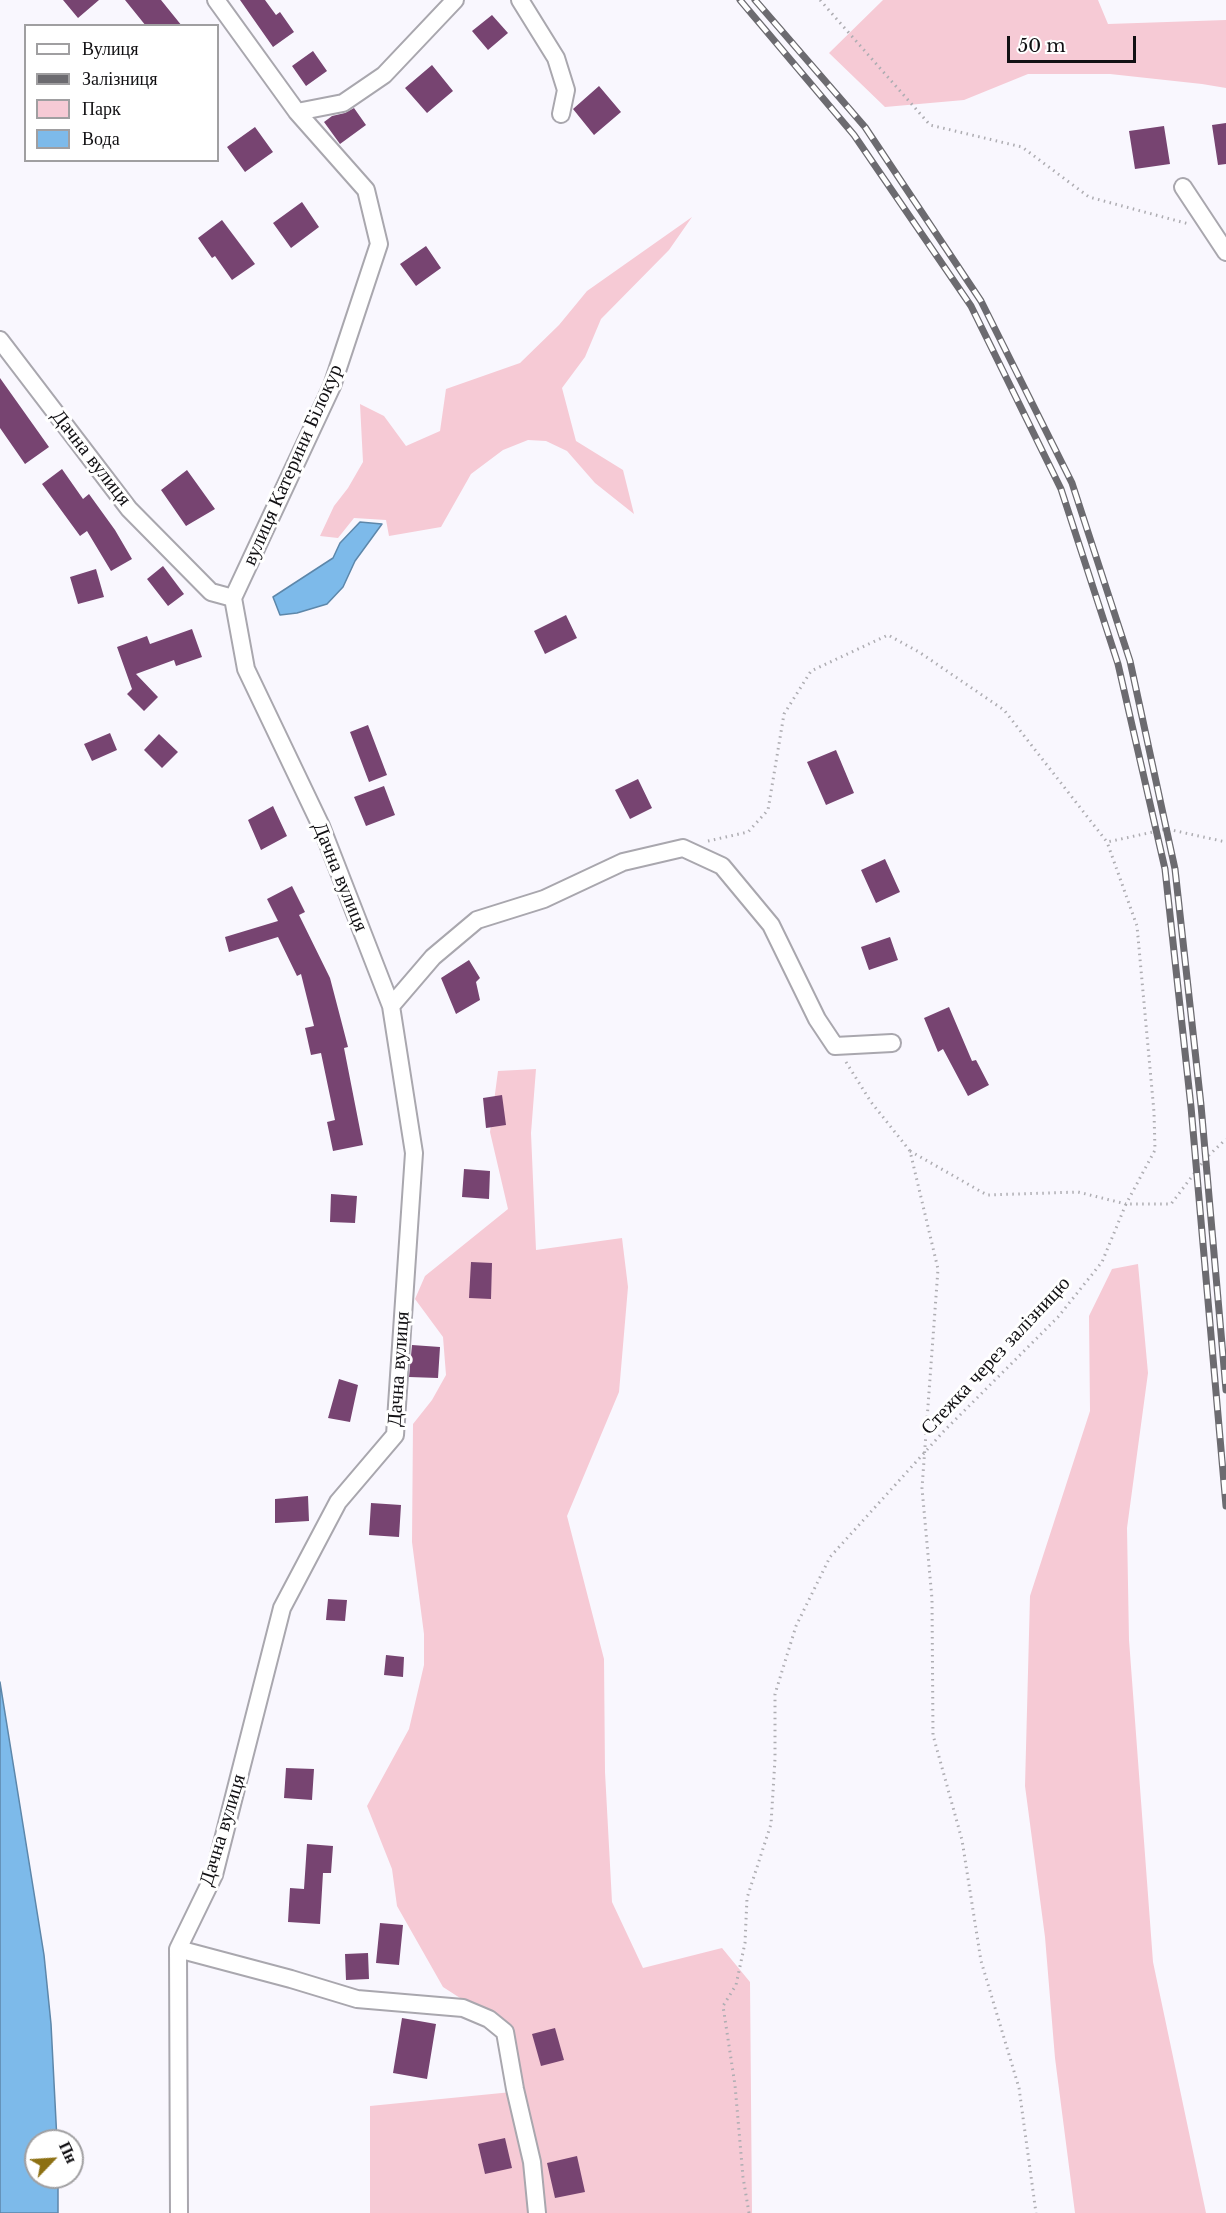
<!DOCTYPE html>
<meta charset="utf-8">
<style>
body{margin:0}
#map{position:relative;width:1226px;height:2213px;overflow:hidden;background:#f9f7fe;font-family:"Libre Baskerville",serif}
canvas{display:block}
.legend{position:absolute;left:24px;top:24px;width:195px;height:138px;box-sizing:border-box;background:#fff;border:2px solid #a09fa1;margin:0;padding:8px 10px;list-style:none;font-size:18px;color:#111013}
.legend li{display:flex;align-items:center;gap:12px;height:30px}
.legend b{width:30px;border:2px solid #a09fa1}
.north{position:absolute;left:24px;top:2129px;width:60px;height:60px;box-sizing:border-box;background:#fff;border:2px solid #a09fa1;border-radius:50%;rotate:65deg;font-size:16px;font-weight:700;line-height:24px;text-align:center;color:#111013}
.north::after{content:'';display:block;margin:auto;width:21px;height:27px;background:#8d7013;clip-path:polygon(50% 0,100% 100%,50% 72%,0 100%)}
.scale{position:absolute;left:1007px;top:36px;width:129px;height:27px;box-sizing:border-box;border:3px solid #111013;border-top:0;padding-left:8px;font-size:18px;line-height:21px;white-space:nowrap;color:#111013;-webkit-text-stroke:4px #fff;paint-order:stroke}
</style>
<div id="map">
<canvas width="1226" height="2213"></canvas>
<ul class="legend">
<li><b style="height:8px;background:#fff"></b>Вулиця</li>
<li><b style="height:8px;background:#6c6b70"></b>Залізниця</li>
<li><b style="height:16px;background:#f6cad5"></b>Парк</li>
<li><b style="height:16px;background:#7dbaea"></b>Вода</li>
</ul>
<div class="north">Пн</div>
<div class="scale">50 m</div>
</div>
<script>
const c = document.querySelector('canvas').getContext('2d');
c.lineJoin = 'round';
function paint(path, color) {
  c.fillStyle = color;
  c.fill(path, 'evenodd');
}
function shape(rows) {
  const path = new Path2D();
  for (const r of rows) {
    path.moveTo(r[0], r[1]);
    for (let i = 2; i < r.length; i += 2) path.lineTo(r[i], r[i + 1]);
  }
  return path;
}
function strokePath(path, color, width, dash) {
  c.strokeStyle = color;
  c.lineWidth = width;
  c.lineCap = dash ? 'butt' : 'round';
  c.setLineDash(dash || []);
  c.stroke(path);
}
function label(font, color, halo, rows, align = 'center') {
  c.font = font + ' "Libre Baskerville",serif';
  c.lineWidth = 6;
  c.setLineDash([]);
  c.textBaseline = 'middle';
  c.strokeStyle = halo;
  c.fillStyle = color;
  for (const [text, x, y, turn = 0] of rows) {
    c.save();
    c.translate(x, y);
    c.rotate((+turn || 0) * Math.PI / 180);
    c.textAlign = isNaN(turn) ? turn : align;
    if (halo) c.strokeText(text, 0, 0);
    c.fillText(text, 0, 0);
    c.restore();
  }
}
paint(shape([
 [883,0,1098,0,1108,24,1226,20,1226,88,1202,84,1110,74,1028,74,964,100,885,107,829,53],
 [692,217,669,250,601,319,585,357,562,388,576,441,623,470,634,514,595,483,567,451,546,441,528,440,503,450,471,474,441,527,389,536,386,520,354,518,338,538,320,536,334,506,348,488,363,462,360,404,384,416,406,446,440,431,446,389,520,363,559,325,587,291],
 [536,1069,531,1133,536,1250,622,1238,628,1287,619,1392,567,1516,604,1659,605,1772,612,1902,643,1968,722,1948,750,1982,752,2213,370,2213,370,2106,522,2091,488,2016,443,1987,397,1906,392,1869,367,1806,409,1729,424,1665,424,1634,412,1542,413,1424,432,1400,446,1375,443,1337,415,1299,425,1276,508,1209,490,1132,498,1071],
 [1138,1264,1148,1373,1127,1528,1129,1640,1153,1962,1206,2213,1075,2213,1055,2058,1045,1937,1025,1786,1030,1596,1090,1411,1089,1316,1112,1269]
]), '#f6cad5');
const water = shape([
 [360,522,382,524,355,561,343,587,327,604,297,613,280,615,273,597,333,558,340,543,360,522],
 [0,1682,44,1955,51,2024,57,2141,36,2141,36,2177,58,2177,58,2213,0,2213,0,1682]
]);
paint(water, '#7dbaea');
strokePath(water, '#5d87aa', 1.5);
paint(shape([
 [63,0,99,0,78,18],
 [125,0,161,0,182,26,146,26],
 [240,0,265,0,276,15,280,12,294,32,273,47],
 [492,15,508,33,488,50,472,31],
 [313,51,327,71,306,86,292,66],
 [432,65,453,91,427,113,405,88],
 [599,86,621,112,594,135,573,109],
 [354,108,366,125,340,144,324,122,332,116,345,113],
 [1226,123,1226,164,1218,165,1212,125],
 [1164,126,1170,164,1135,169,1129,131],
 [255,127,273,152,245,172,227,147],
 [302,202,319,227,291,248,273,223],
 [222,220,255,264,232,280,215,256,212,258,198,238],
 [426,246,441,268,416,286,400,264],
 [0,378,49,447,25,464,0,428],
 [62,469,83,499,89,494,115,530,132,559,111,571,87,531,80,536,42,484],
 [187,470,215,509,186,526,161,490],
 [163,566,184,594,168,606,147,579],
 [96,569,104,597,78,604,70,577],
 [566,615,577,638,545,654,534,631],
 [192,629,202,657,176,666,174,660,136,674,158,697,144,711,127,694,132,689,117,647,147,636,150,644],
 [368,725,387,775,369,782,350,732],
 [110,733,117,750,92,761,84,744],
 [159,734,178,752,162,768,144,750],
 [836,750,854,793,826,805,807,762],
 [638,779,652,808,630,819,615,790],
 [384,786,395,815,366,826,354,797],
 [273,806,287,836,261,850,248,820],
 [885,859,900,892,876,903,861,870],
 [292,886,305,912,299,915,330,978,341,1020,348,1047,344,1048,363,1145,333,1151,327,1122,335,1120,321,1053,311,1055,305,1028,314,1026,301,974,297,976,278,937,229,952,225,937,278,921,267,899],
 [890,937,898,960,869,970,861,947],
 [469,960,480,978,476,982,480,1000,456,1014,441,978],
 [949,1007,972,1061,976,1060,989,1085,968,1096,943,1049,938,1052,924,1018],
 [502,1095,506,1125,486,1128,483,1098],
 [464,1169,490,1171,489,1199,462,1197],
 [331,1194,357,1196,355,1223,330,1222],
 [471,1262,492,1263,491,1299,469,1298],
 [412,1345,440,1347,438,1378,409,1377],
 [339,1379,358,1385,350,1422,328,1418],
 [308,1496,309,1521,275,1523,275,1499],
 [371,1503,401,1505,399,1537,369,1535],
 [328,1599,347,1600,345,1621,326,1620],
 [386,1655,404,1657,403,1677,384,1675],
 [286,1768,314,1769,312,1800,284,1798],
 [307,1844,333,1846,331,1873,323,1873,320,1924,288,1922,290,1888,304,1889],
 [380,1923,403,1925,399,1965,376,1963],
 [368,1953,369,1979,346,1980,345,1954],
 [402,2018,436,2024,427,2079,393,2073],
 [555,2028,564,2060,541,2066,532,2034],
 [505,2138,512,2168,485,2174,478,2144],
 [577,2156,585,2192,555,2198,547,2163]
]), '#774471');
const minor = shape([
 [216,0,297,112,366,190,379,244,332,386,233,598],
 [520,0,556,58,566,90,561,114],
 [297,112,343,103,384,75,455,0],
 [1183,187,1226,252],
 [0,340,129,509,211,592,233,598],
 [391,1006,433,957,477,920,544,899,623,862,683,848,722,866,771,925,817,1019,835,1046,892,1043],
 [178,1949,291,1979,357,1999,463,2008,489,2019,505,2032,515,2089,532,2162,537,2213],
 [179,2213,178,1949,214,1875,282,1608,338,1502,395,1435,414,1153,391,1006,321,826,246,669,233,598]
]);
strokePath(minor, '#a9a7ae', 20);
strokePath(shape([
 [820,0,930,125,1022,147,1089,197,1189,224],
 [708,841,748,832,768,810,784,714,811,671,888,635,919,652,1004,710,1107,842,1167,829,1226,842],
 [846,1062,871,1102,910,1151,938,1269,922,1488,932,1599,933,1735,962,1840,981,1961,1019,2088,1036,2213],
 [910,1151,987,1195,1078,1192,1126,1204,1155,1150,1154,1112,1137,926,1107,842],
 [749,2213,743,2177,735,2085,723,2006,736,1985,745,1943,747,1898,771,1824,775,1759,775,1694,796,1626,830,1557,944,1431,1058,1317,1102,1262,1126,1204,1171,1204,1206,1158,1226,1139]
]), '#aeadb2', 3, [1.5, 4.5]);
strokePath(minor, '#fff', 16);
const rail = shape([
 [740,0,854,135,971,306,1061,489,1118,664,1165,869,1191,1107,1226,1506],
 [755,0,865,127,981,301,1072,483,1130,661,1175,869,1201,1105,1226,1390]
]);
strokePath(rail, '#6c6b70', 7);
strokePath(rail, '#fff', 4.5, [14]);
label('20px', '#111013', '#fff', [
 ["Дачна вулиця",91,458,52],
 ["вулиця Катерини Білокур",293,465,-66],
 ["Дачна вулиця",340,877,68],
 ["Стежка через залізницю",996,1356,-47],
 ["Дачна вулиця",399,1369,-86],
 ["Дачна вулиця",223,1830,-73]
]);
</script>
